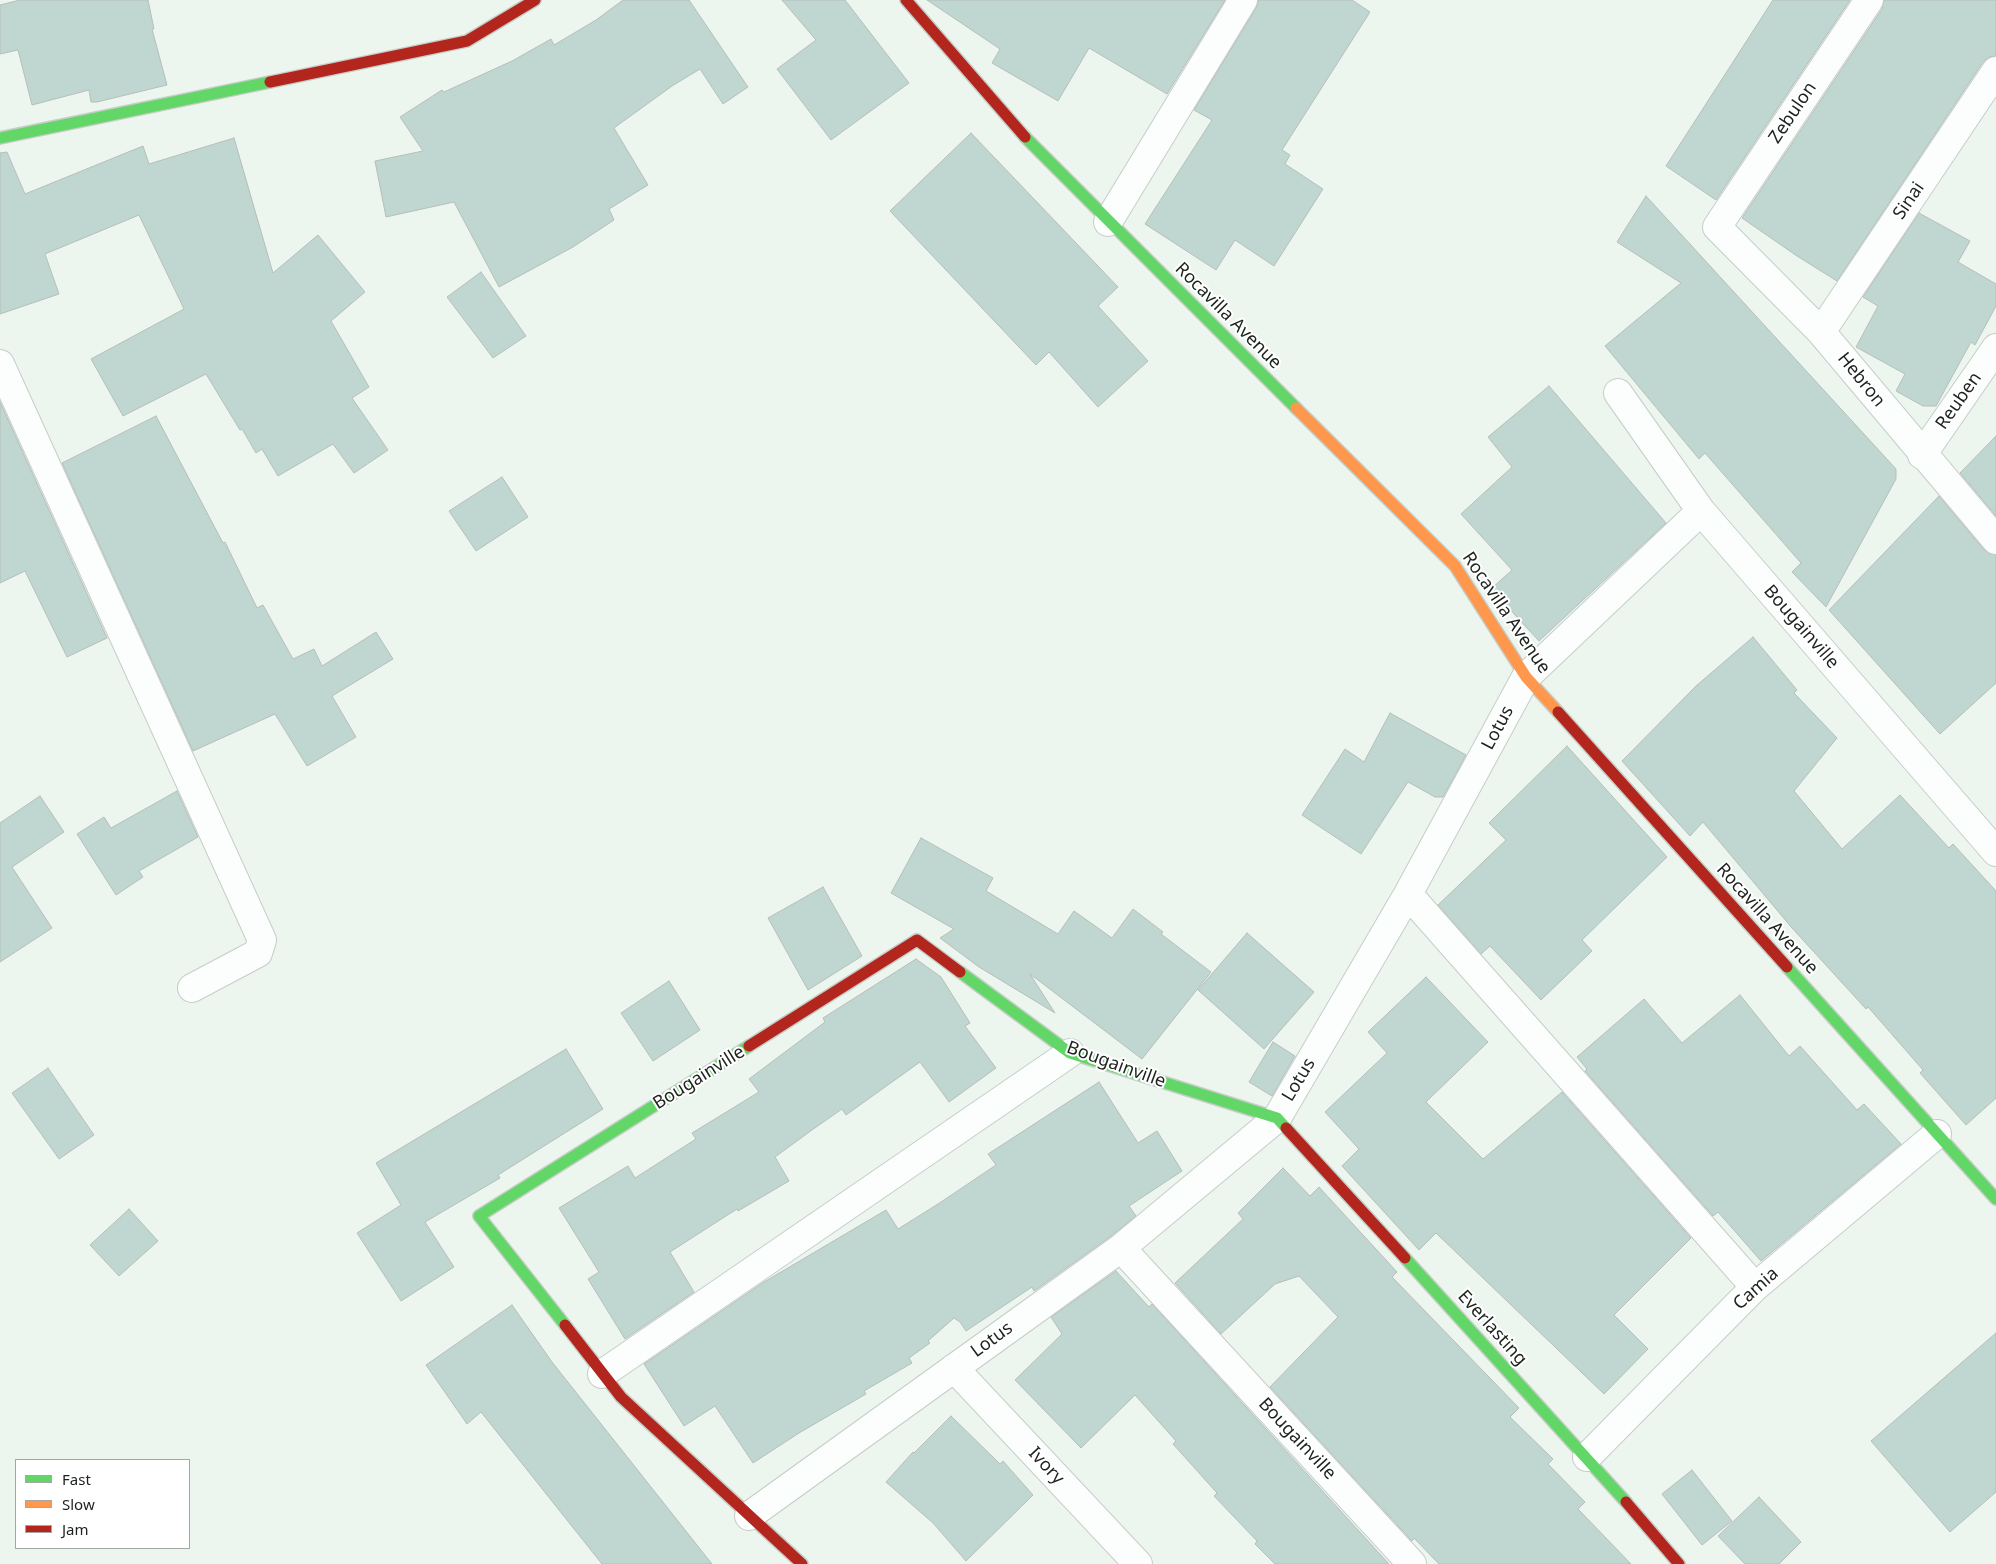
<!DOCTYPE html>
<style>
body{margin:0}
#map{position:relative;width:1996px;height:1564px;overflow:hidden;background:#ecf6ef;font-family:"Noto Sans",sans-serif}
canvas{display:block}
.legend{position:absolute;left:15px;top:1459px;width:175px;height:90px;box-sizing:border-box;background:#fff;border:1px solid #a5a7a5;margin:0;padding:6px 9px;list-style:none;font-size:15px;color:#1d221e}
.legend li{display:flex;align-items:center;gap:10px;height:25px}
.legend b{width:25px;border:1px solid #a5a7a5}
</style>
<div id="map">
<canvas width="1996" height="1564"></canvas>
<ul class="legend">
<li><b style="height:6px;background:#63d668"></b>Fast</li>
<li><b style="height:6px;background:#ff974d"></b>Slow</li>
<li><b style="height:6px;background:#b3261e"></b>Jam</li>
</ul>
</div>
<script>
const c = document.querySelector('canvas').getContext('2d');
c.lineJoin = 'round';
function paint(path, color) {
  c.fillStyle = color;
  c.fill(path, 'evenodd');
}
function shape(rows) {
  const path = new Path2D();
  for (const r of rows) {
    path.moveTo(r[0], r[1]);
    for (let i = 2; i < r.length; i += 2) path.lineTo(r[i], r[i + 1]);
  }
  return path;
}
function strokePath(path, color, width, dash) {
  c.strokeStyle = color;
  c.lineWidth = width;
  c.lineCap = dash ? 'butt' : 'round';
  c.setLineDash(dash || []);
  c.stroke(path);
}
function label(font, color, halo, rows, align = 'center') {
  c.font = font + ' "Noto Sans",sans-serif';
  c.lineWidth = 4;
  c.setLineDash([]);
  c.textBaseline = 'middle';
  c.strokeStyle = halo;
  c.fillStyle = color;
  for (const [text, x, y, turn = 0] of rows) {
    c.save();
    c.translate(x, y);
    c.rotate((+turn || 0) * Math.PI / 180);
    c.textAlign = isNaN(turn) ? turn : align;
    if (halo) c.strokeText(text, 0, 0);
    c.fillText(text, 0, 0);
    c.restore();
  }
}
const building = shape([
 [20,0,148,0,154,29,152,29,167,85,97,102,91,102,89,90,32,105,18,50,0,54,0,5,20,0],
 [623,0,689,0,748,87,723,104,700,69,672,86,614,128,648,185,609,209,614,220,573,247,499,287,454,202,386,217,375,161,423,151,400,117,442,90,444,92,512,61,551,39,554,45,596,20,623,0],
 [782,0,845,0,909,83,831,140,777,69,816,40,782,0],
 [927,0,1225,0,1167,94,1089,48,1058,101,992,63,1000,49,927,0],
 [1259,0,1352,0,1370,12,1282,150,1290,155,1285,164,1323,189,1274,266,1235,240,1216,270,1145,224,1212,120,1194,110,1256,8,1259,0],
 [1773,0,1850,0,1716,200,1666,166,1773,0],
 [1884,0,1996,0,1996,56,1989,57,1983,62,1837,281,1797,256,1742,218,1882,9,1884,0],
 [971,133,1118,287,1098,306,1148,361,1098,407,1049,352,1036,365,890,211,971,133],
 [234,138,273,273,318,235,365,292,331,321,369,387,352,398,388,450,354,473,333,444,278,476,262,449,256,453,242,429,240,430,206,374,123,416,91,359,184,309,139,215,45,254,59,294,0,314,0,153,7,152,25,194,143,146,149,164,234,138],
 [1646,196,1896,469,1896,479,1826,607,1792,572,1801,563,1705,453,1699,459,1605,346,1681,283,1617,242,1646,196],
 [1919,213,1970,241,1958,262,1996,284,1996,306,1975,345,1971,342,1936,406,1923,406,1896,391,1905,374,1856,347,1878,306,1863,297,1919,213],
 [481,272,526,336,493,358,447,297,481,272],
 [1549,386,1666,523,1539,641,1491,589,1512,570,1461,514,1512,467,1488,437,1549,386],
 [0,402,107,638,67,657,25,571,0,583,0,402],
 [156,416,223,543,225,542,257,608,263,605,293,659,314,649,322,666,376,632,393,659,332,696,356,737,307,766,275,714,193,751,62,463,156,416],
 [1996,436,1996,516,1960,473,1996,436],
 [502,477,528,517,476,551,449,511,502,477],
 [1939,496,1984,550,1996,555,1996,683,1940,734,1829,610,1939,496],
 [1753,637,1797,690,1794,693,1837,738,1794,791,1842,849,1900,795,1949,848,1953,844,1996,891,1996,1098,1966,1125,1920,1073,1923,1070,1868,1007,1866,1009,1792,928,1703,822,1690,836,1622,761,1696,686,1753,637],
 [1390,713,1466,755,1443,797,1435,797,1408,782,1361,854,1302,815,1345,749,1364,762,1390,713],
 [1567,746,1667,857,1582,940,1592,951,1541,1000,1490,946,1481,954,1438,905,1506,840,1489,823,1567,746],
 [177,791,198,837,139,871,143,877,116,895,77,834,104,817,111,828,177,791],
 [40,796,64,832,12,867,52,928,0,962,0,823,40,796],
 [921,838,993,878,986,891,1058,934,1074,911,1112,938,1133,909,1163,932,1161,934,1211,972,1142,1059,1030,974,1055,1013,979,967,940,938,954,929,891,893,921,838],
 [823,887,862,956,808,990,768,918,823,887],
 [1247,933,1314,992,1264,1049,1198,990,1247,933],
 [916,959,941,977,970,1023,965,1026,996,1068,949,1102,920,1062,846,1115,842,1109,812,1130,775,1157,789,1181,738,1211,737,1209,670,1252,694,1292,625,1339,588,1279,599,1272,559,1208,628,1166,635,1178,696,1139,692,1133,759,1092,749,1079,825,1022,823,1018,916,959],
 [1426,977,1488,1042,1426,1102,1483,1159,1562,1092,1691,1238,1614,1315,1648,1349,1604,1394,1436,1233,1419,1250,1342,1166,1359,1149,1325,1112,1387,1053,1368,1032,1426,977],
 [669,981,700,1030,653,1061,621,1013,669,981],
 [1740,995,1789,1056,1800,1046,1857,1110,1864,1104,1901,1144,1761,1261,1718,1212,1713,1216,1585,1071,1587,1069,1577,1057,1644,999,1682,1043,1740,995],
 [1273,1042,1295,1056,1272,1096,1249,1082,1273,1042],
 [566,1049,603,1109,498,1175,500,1178,425,1222,454,1267,401,1301,357,1233,401,1205,376,1163,566,1049],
 [48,1068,94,1135,59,1159,12,1093,48,1068],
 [1099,1082,1138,1143,1157,1131,1182,1171,1129,1206,1136,1216,1111,1236,1034,1291,1032,1287,966,1331,960,1322,954,1318,928,1341,930,1343,909,1358,912,1363,864,1391,866,1394,799,1433,753,1463,715,1406,684,1426,644,1364,764,1282,886,1210,898,1229,938,1204,996,1165,988,1154,1099,1082],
 [1283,1168,1310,1196,1319,1187,1397,1272,1392,1277,1519,1408,1510,1417,1553,1459,1548,1464,1585,1502,1578,1509,1631,1564,1439,1564,1414,1538,1412,1541,1270,1387,1338,1317,1299,1276,1275,1284,1221,1334,1175,1283,1243,1219,1238,1213,1283,1168],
 [129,1209,158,1241,119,1276,90,1245,129,1209],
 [1116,1271,1149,1307,1152,1304,1389,1564,1275,1564,1255,1544,1257,1541,1214,1496,1217,1493,1173,1444,1176,1441,1135,1395,1081,1448,1015,1380,1062,1334,1051,1317,1116,1271],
 [512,1305,552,1362,712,1564,602,1564,481,1412,467,1424,426,1365,512,1305],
 [1996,1333,1996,1492,1950,1532,1871,1441,1996,1333],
 [951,1416,1000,1464,1003,1461,1033,1495,966,1561,933,1523,886,1482,913,1452,914,1453,951,1416],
 [1692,1470,1732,1521,1702,1545,1662,1494,1692,1470],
 [1759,1497,1801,1542,1779,1564,1745,1564,1718,1536,1759,1497]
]);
paint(building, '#bfd6d1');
strokePath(building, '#b6beba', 1);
const street = shape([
 [1869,0,1717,227,1821,332,1996,540],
 [1108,222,1243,0],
 [1821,332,1996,71],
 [0,364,262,940,258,953,192,988],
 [1618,393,1701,511,1996,852],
 [1922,455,1996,348],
 [1408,894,1755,1287],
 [1121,1248,1412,1564],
 [954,1368,1138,1564],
 [602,1374,1070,1053],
 [1587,1457,1755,1287,1937,1134],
 [749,1516,1121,1248,1277,1118,1408,894,1526,677,1701,511]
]);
const fast = shape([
 [1025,137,1296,408],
 [0,138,270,82],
 [1787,967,1996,1199],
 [960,972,1070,1053,1277,1118,1286,1128],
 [1405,1258,1626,1502],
 [565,1325,479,1216,749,1046]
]);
const slow = shape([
 [1296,408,1455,566,1526,677,1558,712]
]);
const jam = shape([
 [906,0,1025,137],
 [270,82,467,41,535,0],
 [1558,712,1787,967],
 [749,1046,917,940,960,972],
 [1286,1128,1405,1258],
 [565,1325,621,1397,802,1564],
 [1626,1502,1679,1564]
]);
strokePath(street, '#c6cdc7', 30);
strokePath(fast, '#c6cdc7', 14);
strokePath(slow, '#c6cdc7', 14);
strokePath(jam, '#c6cdc7', 14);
strokePath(street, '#fcfefd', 28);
strokePath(fast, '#63d668', 11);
strokePath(slow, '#ff974d', 11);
strokePath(jam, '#b3261e', 11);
label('18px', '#1d221e', '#fff', [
 ["Zebulon",1793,113,-56],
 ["Sinai",1909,201,-56],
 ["Rocavilla Avenue",1228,316,45],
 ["Hebron",1861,380,51],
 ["Reuben",1959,401,-55],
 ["Rocavilla Avenue",1506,613,56],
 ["Bougainville",1801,627,49],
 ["Lotus",1498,728,-62],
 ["Rocavilla Avenue",1767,919,48],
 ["Bougainville",1116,1065,20],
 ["Bougainville",699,1078,-32],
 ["Lotus",1299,1080,-59],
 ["Camia",1756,1289,-42],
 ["Everlasting",1492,1328,48],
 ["Lotus",992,1340,-36],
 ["Bougainville",1297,1439,47],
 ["Ivory",1046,1466,47]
]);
</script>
